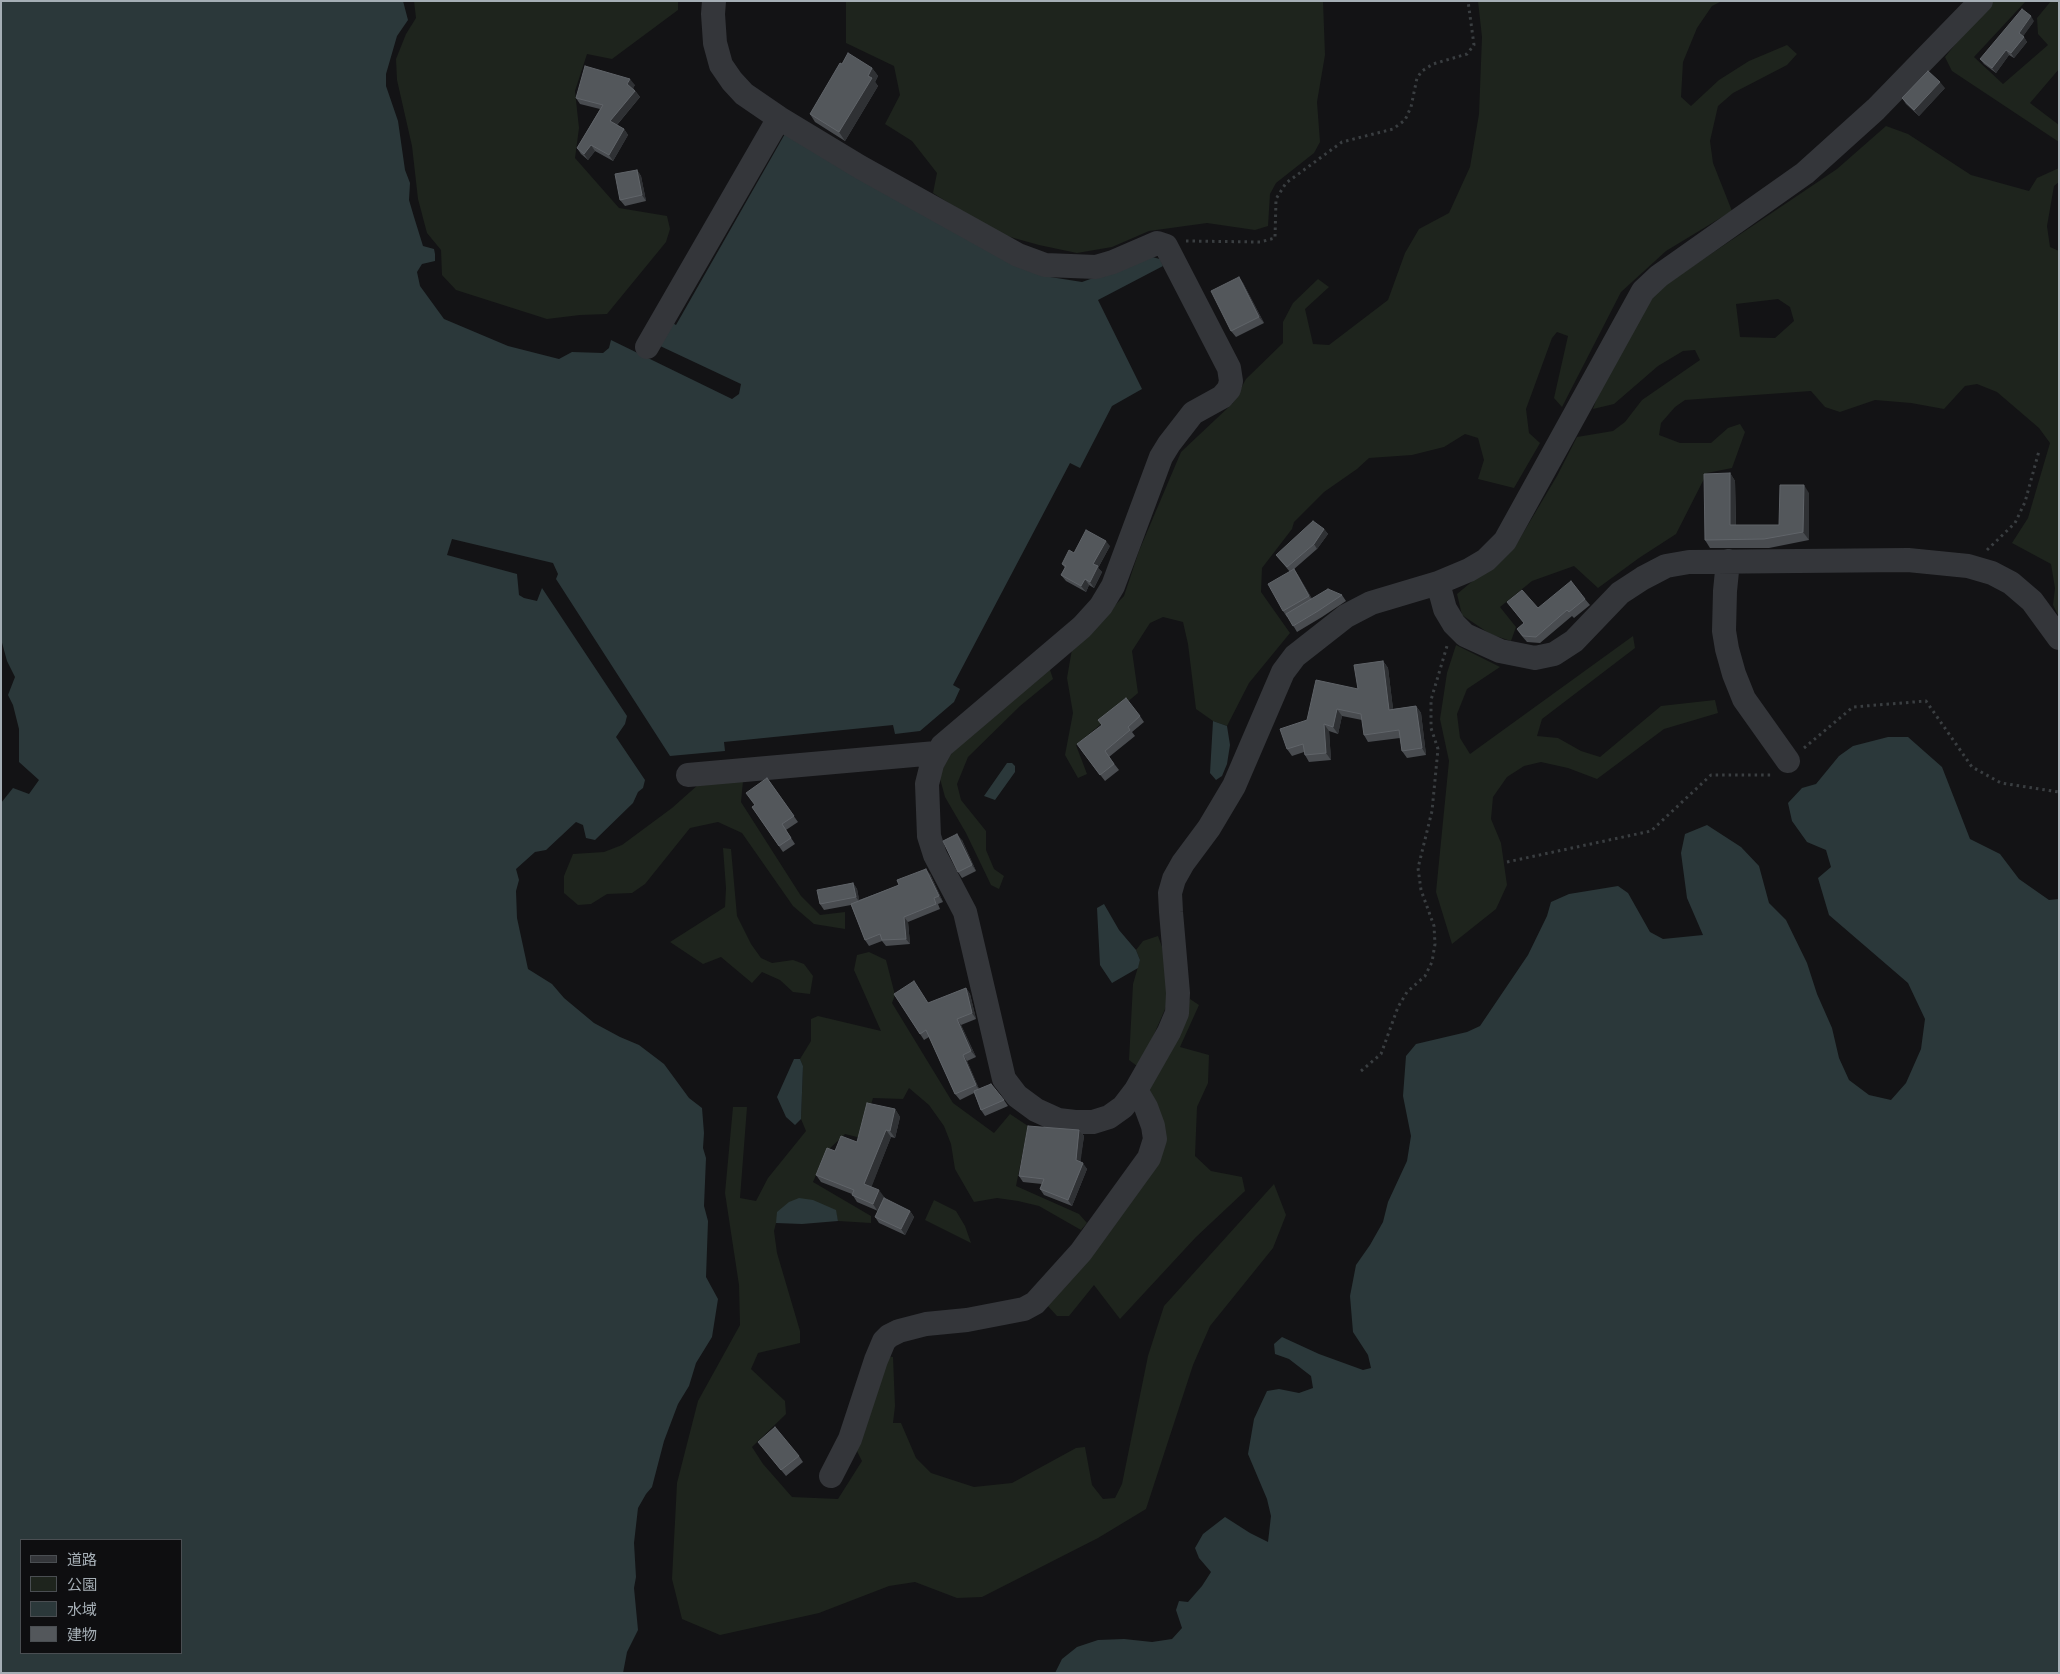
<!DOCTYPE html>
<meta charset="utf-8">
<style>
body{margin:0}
#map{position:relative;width:2060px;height:1674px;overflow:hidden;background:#131315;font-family:"DejaVu Sans","Noto Sans JP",sans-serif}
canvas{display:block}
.frame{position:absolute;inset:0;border:2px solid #a5aeb5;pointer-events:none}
.legend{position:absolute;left:20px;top:1539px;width:162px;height:115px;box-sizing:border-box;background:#0e0e10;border:1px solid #4a4e52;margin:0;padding:6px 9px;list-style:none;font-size:15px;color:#a5aeb5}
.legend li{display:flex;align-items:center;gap:10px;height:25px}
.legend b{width:25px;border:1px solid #4a4e52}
</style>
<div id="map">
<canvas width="2060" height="1674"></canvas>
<div class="frame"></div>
<ul class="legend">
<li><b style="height:6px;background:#34363a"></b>道路</li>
<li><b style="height:14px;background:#1e241d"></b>公園</li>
<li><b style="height:14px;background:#2b383a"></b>水域</li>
<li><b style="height:14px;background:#53575b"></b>建物</li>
</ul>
</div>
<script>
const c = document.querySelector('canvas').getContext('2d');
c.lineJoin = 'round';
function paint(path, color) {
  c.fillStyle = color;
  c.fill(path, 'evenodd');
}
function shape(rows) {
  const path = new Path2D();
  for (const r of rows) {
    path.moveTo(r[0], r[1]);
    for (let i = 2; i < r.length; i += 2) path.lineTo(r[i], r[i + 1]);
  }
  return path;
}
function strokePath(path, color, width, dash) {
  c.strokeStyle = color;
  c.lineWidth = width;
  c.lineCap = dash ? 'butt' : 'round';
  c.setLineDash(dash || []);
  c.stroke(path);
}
paint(shape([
 [414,1,678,1,678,10,612,59,587,54,575,91,579,128,575,158,619,208,667,216,670,229,666,242,607,314,580,315,547,319,456,290,442,275,441,250,427,233,418,199,412,146,397,80,396,59,406,34,416,18],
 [846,1,1323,1,1325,55,1317,102,1320,142,1314,153,1276,183,1270,194,1268,226,1255,230,1207,223,1149,231,1112,247,1077,253,1039,245,996,233,933,193,937,173,912,141,885,124,900,95,894,66,846,43],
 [1478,1,1722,1,1712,6,1697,28,1683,62,1681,97,1691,106,1719,80,1749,61,1787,45,1797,54,1787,65,1733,93,1718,106,1710,141,1713,163,1732,211,1666,251,1621,292,1562,407,1554,398,1568,336,1557,332,1552,338,1526,409,1529,433,1540,443,1514,488,1478,479,1484,460,1478,438,1465,434,1444,447,1412,455,1369,458,1357,469,1324,492,1294,522,1292,529,1262,568,1261,592,1290,633,1249,683,1227,726,1213,721,1196,709,1188,644,1183,622,1163,617,1150,623,1132,651,1138,693,1076,745,1087,774,1078,778,1065,755,1073,713,1067,678,1072,649,1124,596,1139,551,1181,452,1233,403,1246,379,1283,343,1283,322,1293,303,1318,279,1329,287,1305,309,1313,344,1329,345,1388,300,1405,253,1419,229,1449,213,1470,167,1479,114,1482,37],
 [1990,1,2026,1,1974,57,2003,84,2048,45,2038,34,2037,18,2051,1,2059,1,2059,69,2030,103,2059,125,2059,142,1952,71,1945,57],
 [1886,126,1908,134,1971,175,2029,191,2037,178,2059,168,2059,182,2054,186,2047,226,2050,247,2059,251,2059,617,2053,605,2055,588,2051,564,2012,543,2028,518,2050,443,2039,428,1997,392,1977,384,1965,386,1944,409,1911,403,1875,400,1840,412,1825,407,1811,391,1685,400,1675,407,1661,423,1659,435,1680,443,1711,443,1728,428,1740,424,1745,432,1732,468,1707,473,1676,534,1639,558,1598,588,1574,566,1532,581,1500,607,1516,627,1511,641,1490,634,1462,615,1457,594,1516,545,1557,476,1577,437,1613,431,1625,422,1642,400,1700,360,1695,350,1683,351,1658,366,1614,404,1593,409,1600,389,1647,298,1690,268,1837,169],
 [1778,299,1790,307,1794,321,1775,338,1740,337,1736,304],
 [1633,636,1635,648,1542,719,1537,736,1558,738,1581,751,1600,757,1661,706,1715,700,1718,713,1664,729,1597,779,1568,768,1541,762,1524,766,1507,777,1493,797,1491,819,1501,843,1507,885,1496,909,1452,944,1436,892,1449,761,1440,719,1447,673,1456,645,1500,667,1467,689,1457,714,1460,738,1470,754],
 [1049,667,1053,679,1020,706,968,757,957,784,961,800,986,831,986,850,994,869,1004,876,999,889,991,885,966,833,945,797,939,775,954,749],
 [743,781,741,802,801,896,820,915,845,912,845,929,814,924,793,906,742,833,718,822,690,828,645,884,632,893,607,894,591,904,578,905,564,893,564,876,573,854,604,852,622,845,672,808,699,784],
 [723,848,731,849,737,916,751,944,761,958,772,963,793,960,804,964,813,976,810,994,793,992,780,980,762,972,752,983,721,957,703,964,670,942,725,907,726,888],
 [1158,936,1168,963,1169,1000,1149,1046,1137,1066,1129,1060,1133,984,1140,960,1136,950,1143,941],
 [869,952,886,960,895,995,892,1003,953,1103,994,1133,1010,1114,1028,1126,1016,1186,1079,1214,1087,1223,1081,1230,1039,1206,1018,1201,997,1198,974,1202,955,1169,951,1144,944,1126,929,1105,909,1088,903,1099,873,1098,861,1138,845,1134,826,1152,813,1182,871,1216,871,1223,838,1221,835,1210,776,1223,774,1231,777,1253,800,1331,800,1343,758,1353,751,1369,785,1401,786,1414,752,1447,763,1464,792,1497,838,1499,862,1461,856,1449,885,1356,893,1357,895,1406,893,1423,901,1423,916,1458,931,1473,974,1487,1012,1483,1076,1448,1085,1447,1092,1485,1103,1499,1115,1498,1122,1484,1148,1356,1164,1306,1274,1184,1286,1215,1273,1248,1210,1326,1193,1365,1146,1509,1098,1538,982,1597,957,1598,915,1582,889,1586,819,1613,720,1635,682,1619,672,1579,677,1483,698,1401,740,1325,739,1285,725,1193,733,1107,747,1107,740,1198,756,1201,768,1178,806,1131,801,1119,803,1066,800,1059,811,1041,811,1019,818,1016,881,1031,854,970,857,955],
 [1190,999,1199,1005,1180,1047,1209,1055,1208,1083,1197,1107,1195,1156,1211,1171,1242,1177,1245,1191,1196,1237,1120,1319,1094,1285,1069,1316,1057,1316,1046,1304,1151,1171,1146,1088],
 [934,1200,956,1211,965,1226,971,1243,925,1220]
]), '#1e241d');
paint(shape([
 [1,1,403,1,408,20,397,36,386,74,386,86,398,121,405,170,410,183,409,200,414,217,423,246,434,249,435,254,435,261,422,264,417,272,420,286,444,319,508,346,559,359,572,352,603,353,609,348,611,340,732,399,739,394,741,384,658,345,671,322,676,325,786,132,1044,276,1082,282,1152,257,1160,259,1163,266,1098,300,1142,389,1112,406,1080,468,1070,463,953,685,960,689,954,702,920,731,895,734,893,725,724,742,725,751,670,756,556,579,558,574,553,563,452,539,447,555,517,574,519,595,524,598,537,601,542,588,627,716,625,724,616,737,645,780,643,788,638,792,633,803,595,840,586,838,583,825,576,822,546,850,535,852,516,869,519,880,516,891,517,918,528,969,552,984,564,998,594,1023,620,1037,639,1045,664,1064,689,1098,702,1108,704,1133,703,1148,706,1158,704,1206,708,1221,706,1277,718,1299,712,1337,696,1363,689,1386,678,1404,664,1441,652,1487,646,1494,638,1508,634,1543,636,1577,634,1588,638,1630,627,1652,623,1673,1,1673,1,803,13,788,29,794,39,780,19,762,19,729,13,705,8,695,15,677,7,661,1,639],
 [21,1540,181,1540,181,1653,21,1653],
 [1213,721,1227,726,1230,745,1227,764,1222,776,1216,780,1210,773],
 [1888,737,1908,737,1942,767,1970,839,2000,854,2019,879,2049,900,2059,899,2059,1673,1055,1673,1062,1659,1077,1647,1098,1640,1124,1639,1152,1642,1172,1639,1182,1628,1176,1610,1179,1601,1188,1602,1202,1586,1211,1572,1199,1558,1195,1548,1203,1534,1225,1517,1250,1533,1268,1542,1271,1516,1267,1499,1248,1454,1254,1419,1267,1391,1279,1389,1299,1393,1313,1388,1311,1376,1289,1359,1275,1354,1274,1344,1282,1337,1319,1354,1363,1370,1371,1368,1368,1355,1353,1332,1350,1296,1356,1265,1370,1245,1383,1222,1388,1202,1407,1161,1411,1136,1403,1096,1406,1056,1416,1044,1467,1032,1480,1026,1528,955,1547,916,1551,902,1569,894,1618,886,1628,893,1650,932,1663,939,1703,935,1687,898,1681,853,1685,834,1707,825,1741,847,1759,866,1769,903,1786,920,1807,963,1817,994,1832,1028,1839,1058,1849,1080,1869,1095,1891,1100,1906,1083,1921,1049,1925,1019,1908,983,1829,915,1818,878,1831,867,1826,850,1807,842,1792,821,1788,803,1802,788,1816,784,1839,756,1853,746],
 [1007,763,1012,763,1015,766,1015,772,995,800,984,796],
 [1104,904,1119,930,1136,950,1140,960,1138,968,1112,983,1100,965,1097,908],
 [794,1059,800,1059,803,1066,801,1119,795,1125,786,1117,777,1097],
 [799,1198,813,1200,836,1210,838,1221,802,1224,776,1223,777,1212,789,1202]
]), '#2b383a');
strokePath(shape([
 [1186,241,1260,242,1275,238,1276,199,1286,183,1342,142,1393,129,1405,120,1411,107,1417,78,1422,71,1433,64,1467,54,1474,45,1468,1],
 [1987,550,2015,523,2025,502,2039,451],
 [1804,748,1853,707,1926,701,1972,767,2001,783,2059,792],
 [1507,862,1651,831,1711,775,1772,775],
 [1361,1071,1381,1054,1398,1007,1407,992,1425,976,1432,962,1435,944,1434,926,1421,890,1418,868,1432,811,1438,749,1431,728,1431,700,1447,646]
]), '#3a3e41', 3, [2.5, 4]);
strokePath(shape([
 [714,1,713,14,715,43,721,65,732,81,744,94,779,118,860,167,1018,255,1045,265,1096,267,1113,262,1157,243,1166,246,1229,368,1231,381,1229,389,1222,397,1193,413,1169,444,1161,457,1113,586,1101,606,1082,627,942,746,932,764,927,784,929,836,935,855,965,912,1004,1079,1017,1096,1036,1110,1058,1120,1075,1122,1093,1122,1109,1117,1123,1107,1136,1090,1169,1032,1177,1013,1178,993,1171,912,1170,893,1174,879,1183,863,1209,828,1234,786,1283,672,1295,656,1346,616,1371,603,1438,583,1469,570,1486,560,1505,541,1643,291,1659,276,1805,173,1876,109,1981,1],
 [647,347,779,118],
 [1728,561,1725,591,1724,631,1727,649,1734,674,1744,699,1788,761],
 [1438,583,1445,609,1454,624,1465,635,1500,651,1535,658,1554,654,1574,641,1620,593,1643,578,1666,566,1689,562,1908,560,1968,566,1992,573,2011,583,2032,601,2059,638],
 [688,775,936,753],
 [831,1476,850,1439,876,1360,884,1341,889,1336,899,1331,926,1324,967,1320,1024,1309,1035,1303,1081,1252,1149,1158,1155,1139,1153,1126,1146,1107,1136,1090]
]), '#34363a', 24);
paint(shape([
 [2034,21,2023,36,2027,42,2014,58,2009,55,1996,73,1984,64,1980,59],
 [842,64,872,68,878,76,875,82,878,86,845,141,815,122,810,114],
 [635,85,633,88,640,97,617,125,624,129,628,135,613,161,595,151,588,160,581,154,577,148,600,109,580,104,576,98],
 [1945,88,1919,116,1906,104,1902,98],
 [637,170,641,176,646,201,625,206,620,200],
 [1239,277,1243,283,1264,323,1236,337,1231,331],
 [1730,473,1735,481,1736,525,1779,525,1809,493,1809,540,1769,548,1710,548,1705,540],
 [1324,529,1328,534,1317,549,1293,570,1294,569,1298,575,1312,599,1342,595,1346,601,1322,617,1297,632,1288,617,1287,617,1283,611,1290,572,1276,555],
 [1110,546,1098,568,1102,572,1094,588,1089,585,1086,592,1066,581,1061,575,1065,568,1062,564,1074,553],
 [1585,599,1590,605,1574,618,1572,616,1540,643,1527,642,1521,635,1517,629,1524,623,1507,602,1538,608],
 [1383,661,1388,668,1393,709,1416,706,1421,713,1426,755,1407,758,1402,751,1400,738,1368,742,1364,735,1362,720,1342,716,1338,734,1329,731,1331,760,1309,762,1305,755,1304,752,1292,756,1287,749,1307,720,1358,689],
 [1140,716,1144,722,1132,732,1135,736,1109,757,1119,770,1105,781,1081,750],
 [767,778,798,822,786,830,795,844,783,852,752,807,755,805],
 [962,840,976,871,962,878,958,872],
 [930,874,943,902,938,904,940,909,908,922,910,944,886,946,882,941,869,946,865,940,851,905,824,910,820,904,853,883,857,889,859,900],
 [966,988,970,994,976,1019,961,1025,976,1057,967,1061,979,1089,1004,1100,1008,1106,985,1116,981,1110,974,1093,960,1100,955,1094,929,1037,924,1040,894,994,929,1003],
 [895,1109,900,1117,895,1138,891,1137,871,1187,885,1198,884,1199,910,1211,914,1217,905,1235,879,1223,875,1217,878,1211,857,1202,852,1194,821,1182,816,1175,835,1151,857,1142],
 [1079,1130,1084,1136,1080,1161,1087,1169,1072,1206,1044,1195,1040,1189,1042,1184,1023,1182,1019,1176],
 [758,1442,799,1456,803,1462,786,1476]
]), '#494c50');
paint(shape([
 [2031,16,2034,21,2022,38,2019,33],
 [2024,37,2027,42,2014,58,2011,53],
 [2006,50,2009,55,1996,73,1992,68],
 [872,68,878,76,875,82,878,86,845,141,839,132],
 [630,79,635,85,632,90,627,84],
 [1940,82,1945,88,1919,116,1914,110],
 [635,91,640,97,615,127,610,121],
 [624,129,628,135,613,161,609,155],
 [591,145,595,151,588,160,584,154],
 [637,170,641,176,646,201,642,195],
 [1239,277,1243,283,1264,323,1259,317],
 [1730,473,1735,481,1736,533,1730,525],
 [1804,485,1809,493,1809,540,1803,532],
 [1324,529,1328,534,1317,549,1314,544],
 [1106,541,1110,546,1098,568,1102,572,1094,588,1090,582,1093,564],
 [1294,569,1298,575,1314,602,1309,596],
 [1085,579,1089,585,1086,592,1081,586],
 [1383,661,1388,668,1394,717,1389,710],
 [1416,706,1421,713,1426,755,1422,748],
 [1337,709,1342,716,1338,734,1333,727],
 [1324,724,1329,731,1331,760,1326,753],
 [957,834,962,840,976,871,972,865],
 [926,869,930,874,943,902,939,896],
 [853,883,857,889,860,903,856,897],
 [904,917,908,922,910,944,906,939],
 [966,988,970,994,976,1019,972,1013],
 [957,1019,961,1025,976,1057,971,1051],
 [963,1055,967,1061,980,1091,976,1085],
 [895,1109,900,1117,895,1138,890,1131],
 [886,1130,891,1137,870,1191,864,1184],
 [1079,1130,1084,1136,1080,1166,1076,1160],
 [1083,1163,1087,1169,1072,1206,1068,1200],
 [879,1190,885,1198,878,1212,873,1204],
 [910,1211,914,1217,905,1235,901,1229]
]), '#2f3134');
const building = shape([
 [2022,9,2031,16,2019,33,2024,37,2011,53,2006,50,1992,68,1980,59,2022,9],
 [848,53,872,68,868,76,872,78,839,132,810,114,840,63,842,64,848,53],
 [585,66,630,79,627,84,635,91,610,121,624,129,609,155,591,145,584,154,577,148,603,105,576,98,585,66],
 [1928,71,1940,82,1914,110,1902,98,1928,71],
 [637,170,642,195,620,200,615,174,637,170],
 [1239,277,1259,317,1231,331,1211,291,1239,277],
 [1730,473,1730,525,1779,525,1780,485,1804,485,1803,532,1764,539,1705,540,1704,474,1730,473],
 [1313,521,1324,529,1314,544,1287,567,1276,555,1313,521],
 [1086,530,1106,541,1093,564,1098,566,1090,582,1085,579,1081,586,1061,575,1066,566,1062,564,1069,550,1074,553,1086,530],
 [1294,569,1309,596,1283,611,1268,584,1294,569],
 [1571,581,1585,599,1569,612,1567,610,1536,637,1523,636,1517,629,1524,623,1507,602,1522,590,1538,608,1571,581],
 [1328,589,1342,595,1318,611,1293,626,1286,614,1328,589],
 [1383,661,1389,710,1416,706,1422,748,1402,751,1399,730,1364,735,1361,714,1337,709,1333,727,1324,724,1326,753,1305,755,1303,744,1287,749,1280,729,1307,720,1316,680,1358,689,1354,665,1383,661],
 [1126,698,1140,716,1128,727,1130,730,1105,751,1114,764,1100,775,1077,744,1102,725,1098,720,1126,698],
 [767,778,794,816,782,824,791,838,779,846,752,807,755,805,746,793,767,778],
 [957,834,972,865,958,872,943,841,957,834],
 [926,869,939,896,934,898,936,904,904,917,906,939,882,940,880,934,865,940,851,904,899,885,897,880,926,869],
 [853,883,856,897,820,904,817,890,853,883],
 [914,981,928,1003,966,988,972,1013,957,1019,971,1051,963,1055,976,1085,955,1094,926,1030,920,1034,894,994,914,981],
 [991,1084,1004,1100,981,1110,974,1091,991,1084],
 [867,1103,895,1109,890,1131,886,1130,864,1184,879,1190,873,1204,852,1195,854,1190,816,1175,827,1148,835,1151,841,1136,857,1142,867,1103],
 [1028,1126,1079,1130,1076,1160,1083,1163,1068,1200,1040,1189,1044,1179,1019,1176,1028,1126],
 [884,1198,910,1211,901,1229,875,1217,884,1198],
 [775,1427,799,1456,781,1470,758,1442,775,1427]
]);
paint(building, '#53575b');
strokePath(building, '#606469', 1);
</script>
